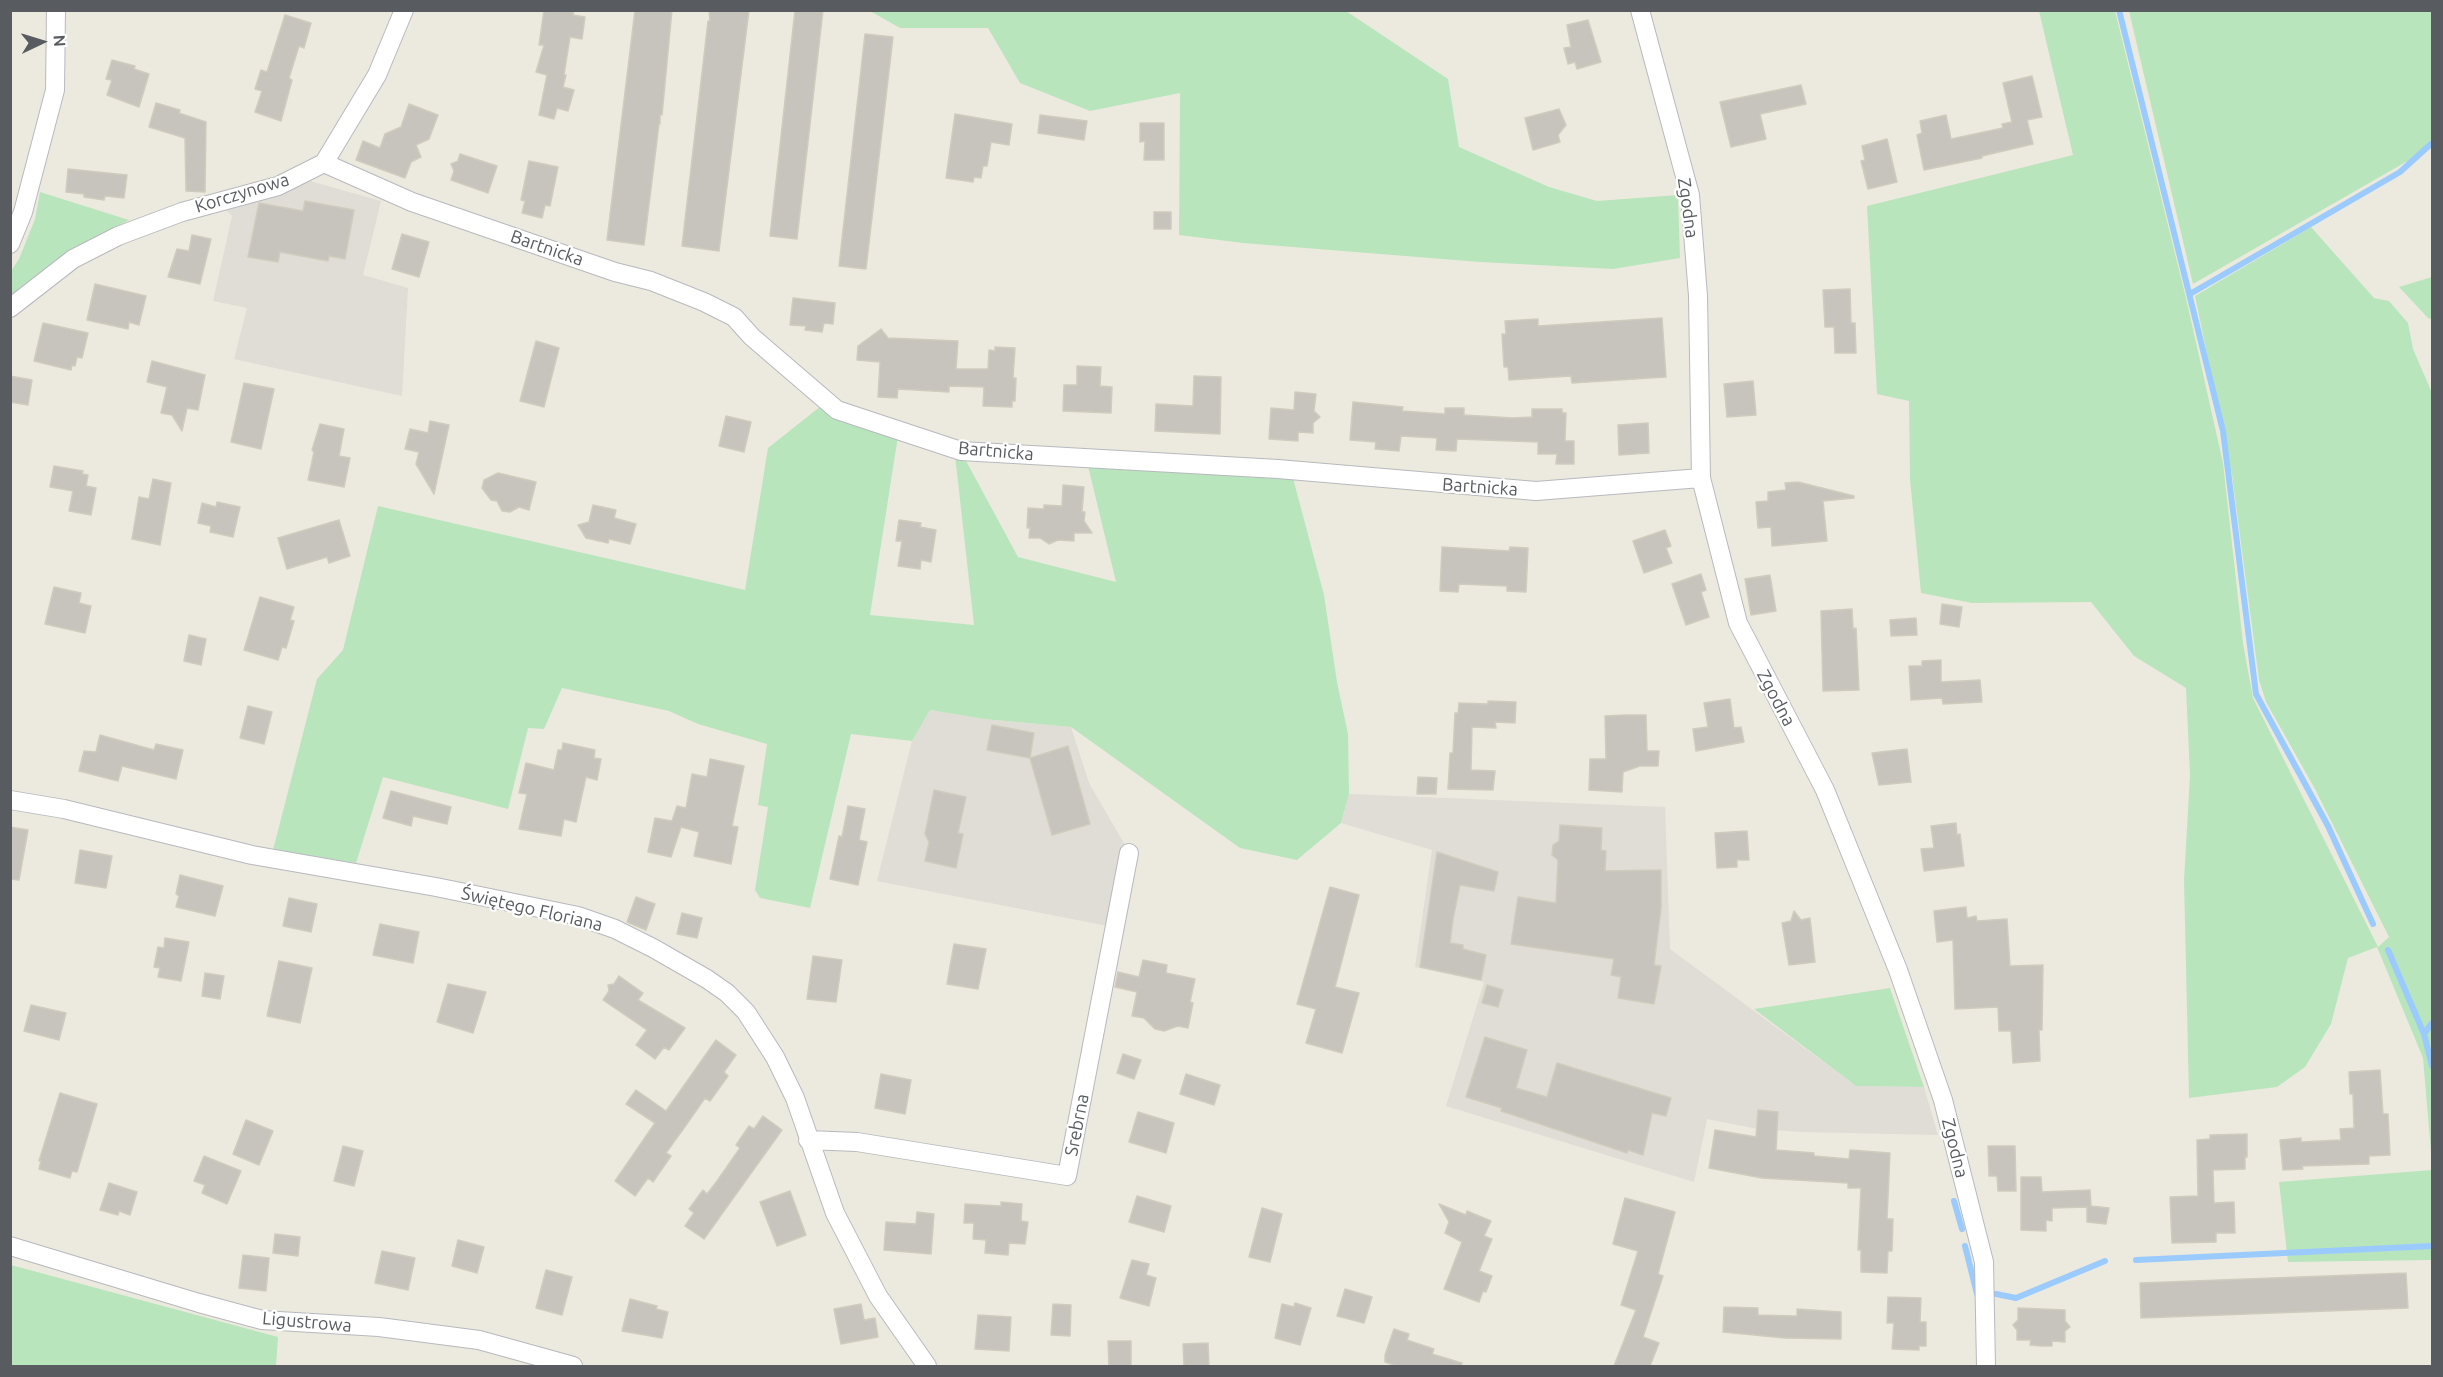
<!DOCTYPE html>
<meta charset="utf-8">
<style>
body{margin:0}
#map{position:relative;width:2443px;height:1377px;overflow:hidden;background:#eceade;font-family:Ubuntu,sans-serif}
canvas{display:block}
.frame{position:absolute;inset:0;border:12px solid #585b60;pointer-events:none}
.north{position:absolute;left:12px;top:12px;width:60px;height:60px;-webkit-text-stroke:4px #fff;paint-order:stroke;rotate:86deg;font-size:16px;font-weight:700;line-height:24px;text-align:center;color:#585b60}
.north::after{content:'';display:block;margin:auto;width:21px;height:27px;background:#585b60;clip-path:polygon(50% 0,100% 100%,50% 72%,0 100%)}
</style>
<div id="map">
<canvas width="2443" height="1377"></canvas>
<div class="frame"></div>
<div class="north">N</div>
</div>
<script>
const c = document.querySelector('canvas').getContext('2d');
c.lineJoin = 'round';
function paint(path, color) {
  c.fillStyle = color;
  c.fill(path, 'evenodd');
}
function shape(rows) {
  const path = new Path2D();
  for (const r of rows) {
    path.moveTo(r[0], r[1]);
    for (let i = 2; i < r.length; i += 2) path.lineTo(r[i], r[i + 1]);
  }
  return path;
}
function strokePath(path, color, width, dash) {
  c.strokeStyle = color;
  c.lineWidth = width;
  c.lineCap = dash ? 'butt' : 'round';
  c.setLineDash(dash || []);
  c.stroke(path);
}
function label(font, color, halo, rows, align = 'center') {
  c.font = font + ' Ubuntu,sans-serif';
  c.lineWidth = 4.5;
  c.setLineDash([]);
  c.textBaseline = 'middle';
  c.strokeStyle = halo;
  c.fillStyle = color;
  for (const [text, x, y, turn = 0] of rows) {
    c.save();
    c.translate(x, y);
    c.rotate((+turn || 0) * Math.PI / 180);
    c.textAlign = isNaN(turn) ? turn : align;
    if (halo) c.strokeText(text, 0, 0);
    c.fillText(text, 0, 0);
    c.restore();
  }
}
paint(shape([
 [310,181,381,201,363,275,408,288,402,396,234,359,247,308,213,301,232,216,226,210],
 [930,710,984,719,1071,727,1089,783,1125,845,1108,926,877,881,912,741],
 [1349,794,1665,807,1670,949,1856,1086,1924,1087,1938,1135,1802,1132,1758,1129,1707,1119,1694,1182,1446,1106,1484,982,1415,967,1432,850,1341,823]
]), '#dfddd6');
paint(shape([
 [870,11,1346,11,1448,79,1459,147,1549,187,1597,201,1678,195,1680,258,1613,269,1480,262,1243,243,1179,235,1180,93,1090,111,1020,83,988,28,900,28],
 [2039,11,2115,11,2186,298,2223,463,2243,643,2253,698,2378,947,2389,937,2315,789,2266,702,2259,680,2232,475,2195,296,2311,227,2374,298,2389,301,2408,323,2413,349,2432,393,2432,1164,2423,1058,2377,947,2348,958,2331,1024,2305,1067,2277,1087,2189,1098,2184,880,2190,775,2186,688,2134,656,2091,602,1972,603,1921,593,1910,479,1909,401,1877,394,1867,206,2073,155],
 [2129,11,2432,11,2432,138,2418,155,2193,284],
 [40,192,129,220,54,261,11,295,11,271,19,259,35,219],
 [2432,277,2432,318,2429,319,2399,287],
 [821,406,851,424,898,436,870,615,974,625,955,455,965,459,1018,557,1116,582,1088,466,1293,478,1324,595,1337,682,1348,734,1349,794,1341,823,1297,860,1240,848,1071,727,984,719,930,710,912,741,851,734,810,908,760,898,755,890,768,807,758,805,767,744,698,724,669,711,562,688,544,729,528,728,508,809,383,777,356,863,273,850,317,679,343,650,378,506,745,590,768,448],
 [1890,988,1924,1087,1856,1086,1754,1009],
 [2432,1170,2432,1260,2288,1262,2279,1182],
 [11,1265,278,1337,276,1366,11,1366]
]), '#b9e5bd');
strokePath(shape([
 [2119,10,2223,431,2256,694,2328,826,2373,924],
 [2190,294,2400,172,2432,143],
 [2388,950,2424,1034,2432,1066],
 [2424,1034,2432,1023],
 [1954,1201,1962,1229],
 [1965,1246,1977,1294],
 [2136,1260,2432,1246],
 [1996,1294,2016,1298,2105,1261]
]), '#9bcaff', 6);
const building = shape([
 [544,10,574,10,573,15,585,17,582,39,570,37,564,75,566,75,563,87,574,90,568,111,557,108,554,119,539,115,547,75,536,72,544,45,539,45,544,10],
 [635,10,672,10,662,115,660,115,660,124,659,124,644,245,607,240,635,10],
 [709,10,749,10,719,251,682,246,708,21,710,21,709,10],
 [795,10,823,10,797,239,770,236,795,10],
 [285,15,311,23,304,48,299,46,289,78,292,80,281,121,255,112,262,91,255,89,261,70,267,72,285,15],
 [1588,20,1601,62,1577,69,1575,62,1568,64,1564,48,1571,47,1567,25,1588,20],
 [865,34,893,37,866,269,839,266,865,34],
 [112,60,135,66,134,69,149,74,139,107,107,95,112,80,106,79,112,60],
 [2032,76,2042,117,2027,120,2033,144,1982,156,1982,158,1924,170,1917,135,1922,133,1920,121,1946,115,1951,139,2003,128,2002,124,2012,122,2003,83,2032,76],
 [1801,85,1806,104,1760,114,1766,139,1731,147,1720,102,1801,85],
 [156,103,180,110,179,113,206,122,205,192,186,191,185,138,149,127,156,103],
 [409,104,438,115,429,139,416,145,421,157,411,162,405,178,356,160,363,141,380,148,385,134,401,127,409,104],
 [1559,109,1566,125,1558,135,1560,142,1533,150,1525,118,1559,109],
 [955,114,1012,124,1009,145,991,142,987,166,983,166,981,178,974,177,973,182,946,178,955,114],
 [1040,115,1087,121,1084,140,1038,133,1040,115],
 [1140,123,1164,123,1164,160,1144,160,1145,141,1140,142,1140,123],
 [1887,139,1897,182,1868,189,1861,161,1865,160,1862,146,1887,139],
 [460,154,497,166,488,193,451,180,454,171,451,164,458,161,460,154],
 [529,161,558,167,550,206,545,205,542,218,522,213,525,201,521,200,529,161],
 [68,169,127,175,124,198,105,196,104,200,84,197,84,194,66,192,68,169],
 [305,201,354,210,345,259,329,256,328,261,280,252,278,262,248,257,259,203,303,211,305,201],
 [1154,212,1171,212,1171,229,1154,229,1154,212],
 [402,234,429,242,419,277,392,269,402,234],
 [192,235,211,239,200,284,168,277,177,249,189,251,192,235],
 [95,284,146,296,139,325,129,322,128,329,87,320,95,284],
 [1850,289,1851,323,1855,323,1856,353,1835,353,1834,327,1825,327,1823,290,1850,289],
 [793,298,835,303,833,324,824,323,822,332,805,330,806,326,790,325,793,298],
 [1662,318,1666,377,1572,383,1571,376,1509,380,1508,367,1504,367,1502,334,1506,334,1505,321,1538,319,1538,326,1662,318],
 [43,323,88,333,82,358,77,357,75,366,72,365,71,370,34,361,43,323],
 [881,329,888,338,958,341,956,369,988,369,989,350,995,351,995,347,1015,348,1013,378,1016,378,1015,401,1012,401,1012,407,983,406,984,387,949,386,949,392,898,389,897,398,878,397,880,362,857,360,858,346,881,329],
 [536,341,559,348,544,407,520,401,536,341],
 [152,361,205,375,198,410,187,408,182,431,172,415,161,413,167,387,147,382,152,361],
 [1077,366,1101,367,1100,386,1112,387,1111,413,1063,411,1064,385,1077,385,1077,366],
 [10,376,32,380,28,405,10,402,10,376],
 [1194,376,1221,377,1220,434,1155,431,1156,404,1193,406,1194,376],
 [1753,381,1756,415,1727,417,1724,384,1753,381],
 [244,383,274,389,261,449,231,442,244,383],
 [1295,392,1316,394,1314,411,1320,417,1313,423,1313,433,1298,432,1298,441,1269,439,1271,408,1294,410,1295,392],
 [1353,402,1403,407,1402,411,1445,414,1445,408,1464,408,1464,415,1513,418,1532,417,1532,409,1562,409,1562,413,1566,413,1565,441,1574,441,1574,464,1556,464,1557,454,1538,454,1538,442,1457,439,1456,451,1436,450,1437,438,1401,436,1399,451,1375,449,1376,442,1350,440,1353,402],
 [726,416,751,422,744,452,719,446,726,416],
 [430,421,449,425,434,494,416,464,419,452,405,449,410,429,428,433,430,421],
 [1648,423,1649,453,1619,455,1618,425,1648,423],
 [320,424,344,429,339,456,350,458,344,487,308,480,314,452,312,450,320,424],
 [54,466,83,471,82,474,88,475,86,486,96,488,91,515,69,511,73,491,50,487,54,466],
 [498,473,536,482,529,510,519,507,510,512,502,511,497,501,491,500,482,488,484,480,498,473],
 [153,479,171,483,160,545,132,539,139,497,149,499,153,479],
 [1798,482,1854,496,1854,498,1823,501,1827,541,1772,546,1771,527,1758,528,1756,502,1768,501,1768,492,1786,490,1785,483,1798,482],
 [1063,485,1084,487,1082,512,1085,512,1084,521,1092,533,1074,533,1074,541,1058,540,1049,544,1040,538,1029,538,1030,528,1027,528,1028,508,1044,509,1044,505,1062,506,1063,485],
 [217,502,240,507,233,537,210,532,211,526,198,523,202,503,216,507,217,502],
 [593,505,616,510,614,518,636,524,630,544,609,539,608,543,586,538,578,525,589,522,593,505],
 [339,520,350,556,329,563,327,557,287,569,278,538,339,520],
 [899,520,921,523,920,527,936,530,931,562,921,560,920,569,898,566,902,541,896,541,899,520],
 [1665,530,1671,546,1666,548,1672,563,1644,573,1633,541,1665,530],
 [1442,547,1509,551,1510,547,1528,548,1526,592,1507,591,1507,586,1459,584,1458,592,1440,591,1442,547],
 [1701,574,1706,590,1701,592,1709,617,1686,625,1672,584,1701,574],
 [1770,575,1776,611,1751,615,1745,579,1770,575],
 [54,587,81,593,79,603,91,606,85,633,45,624,54,587],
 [260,597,294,607,290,620,294,621,286,648,282,647,278,660,244,650,260,597],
 [1942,604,1962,607,1959,627,1940,624,1942,604],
 [1852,609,1853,629,1856,628,1859,690,1823,691,1821,611,1852,609],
 [1916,618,1917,635,1891,636,1890,620,1916,618],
 [189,635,206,639,201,665,184,661,189,635],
 [1941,660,1941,682,1980,680,1982,702,1943,704,1942,698,1911,700,1909,666,1922,666,1922,661,1941,660],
 [1730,699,1734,728,1741,727,1744,742,1696,751,1693,729,1708,727,1704,703,1730,699],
 [1488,701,1516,702,1515,723,1495,722,1496,728,1472,727,1471,770,1495,771,1493,790,1448,789,1450,753,1453,753,1455,713,1458,713,1459,703,1488,704,1488,701],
 [248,706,272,712,264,744,240,738,248,706],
 [1626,715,1646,715,1647,751,1659,751,1658,766,1640,766,1623,772,1622,792,1589,790,1590,759,1606,759,1605,716,1626,715],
 [992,725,1034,733,1030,758,987,750,992,725],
 [100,735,154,750,156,744,183,750,176,779,122,766,118,781,79,771,84,751,96,752,100,735],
 [563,743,595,750,594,758,601,759,597,780,586,777,576,822,564,819,561,836,519,829,527,794,519,793,526,763,554,770,558,750,562,750,563,743],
 [1068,746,1090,824,1052,835,1030,758,1068,746],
 [1907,749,1911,782,1879,785,1872,753,1907,749],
 [710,759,744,766,732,826,738,827,731,864,694,856,699,832,681,827,671,857,648,852,655,818,672,821,677,806,686,808,692,774,707,777,710,759],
 [1418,777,1437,778,1436,794,1417,794,1418,777],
 [934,790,966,797,958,833,963,834,956,868,925,861,929,842,925,834,934,790],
 [391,791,451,807,447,824,413,816,411,826,383,818,391,791],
 [848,806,865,809,859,840,867,842,858,885,830,879,839,836,842,837,848,806],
 [1956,823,1957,835,1960,834,1964,866,1924,871,1921,849,1934,848,1931,826,1956,823],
 [1560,825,1602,828,1601,850,1606,851,1605,871,1661,870,1661,908,1654,965,1661,966,1654,1004,1618,998,1621,977,1611,975,1614,959,1511,944,1518,897,1556,903,1558,860,1552,855,1553,845,1559,841,1560,825],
 [10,827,28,830,19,880,10,879,10,827],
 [1747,831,1749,860,1737,860,1737,867,1717,868,1715,833,1747,831],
 [80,850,112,856,106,888,75,883,80,850],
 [1437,852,1498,872,1494,891,1460,885,1453,919,1450,943,1463,945,1463,949,1486,955,1481,980,1420,967,1437,852],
 [180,875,223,886,215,916,176,907,179,896,176,894,180,875],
 [1330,887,1359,895,1335,987,1359,993,1342,1053,1306,1043,1316,1009,1297,1004,1330,887],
 [636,897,655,904,646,930,627,922,636,897],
 [289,898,317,904,311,932,283,926,289,898],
 [1966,907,1967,918,1976,916,1977,921,2007,919,2010,966,2043,965,2042,1030,2039,1030,2040,1061,2013,1063,2011,1031,1999,1031,1998,1007,1955,1009,1953,940,1937,942,1934,911,1966,907],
 [1794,911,1801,920,1810,918,1815,962,1789,965,1782,923,1791,921,1794,911],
 [682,913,702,918,697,938,677,934,682,913],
 [380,924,419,932,413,963,373,955,380,924],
 [165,938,189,942,181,981,158,977,160,968,154,967,158,947,164,948,165,938],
 [954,944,986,949,978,989,947,984,954,944],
 [813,956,842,960,836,1002,807,999,813,956],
 [1143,960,1167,965,1166,973,1195,979,1190,1002,1193,1003,1188,1028,1178,1026,1164,1031,1155,1029,1144,1018,1132,1016,1137,992,1115,987,1118,972,1139,977,1143,960],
 [279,961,312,968,300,1023,267,1016,279,961],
 [205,973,224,976,220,999,202,996,205,973],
 [619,976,643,993,638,1000,685,1028,669,1050,664,1047,655,1059,636,1045,647,1030,603,1000,609,991,608,985,614,984,619,976],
 [448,984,486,992,473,1033,437,1022,448,984],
 [1487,985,1503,990,1498,1007,1482,1003,1487,985],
 [31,1005,66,1013,59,1040,24,1031,31,1005],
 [1485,1037,1527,1050,1516,1088,1547,1097,1557,1063,1671,1098,1666,1116,1652,1113,1643,1155,1628,1150,1627,1153,1501,1111,1502,1108,1466,1097,1485,1037],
 [716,1040,736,1055,724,1072,728,1076,710,1101,705,1098,684,1128,666,1153,671,1156,653,1182,648,1178,635,1196,615,1181,655,1123,626,1104,636,1090,666,1111,716,1040],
 [1123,1054,1141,1060,1134,1079,1117,1073,1123,1054],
 [2380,1070,2383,1114,2388,1114,2390,1155,2369,1156,2369,1164,2302,1166,2303,1169,2283,1170,2280,1140,2301,1138,2301,1142,2341,1140,2340,1129,2354,1128,2353,1094,2350,1094,2349,1072,2380,1070],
 [881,1074,911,1080,905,1114,875,1108,881,1074],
 [1186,1074,1220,1085,1214,1105,1180,1094,1186,1074],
 [60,1093,97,1104,77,1172,72,1171,70,1178,39,1169,41,1161,39,1161,60,1093],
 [1758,1110,1778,1112,1776,1150,1814,1153,1814,1156,1849,1159,1850,1150,1890,1153,1887,1219,1893,1219,1892,1251,1888,1251,1887,1273,1861,1272,1861,1250,1858,1250,1861,1188,1848,1188,1848,1183,1762,1178,1709,1168,1715,1130,1756,1137,1758,1110],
 [1138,1112,1174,1123,1166,1153,1129,1142,1138,1112],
 [763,1116,782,1130,704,1239,685,1226,694,1213,689,1209,703,1190,707,1194,717,1181,740,1148,736,1145,749,1126,754,1129,763,1116],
 [246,1120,273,1131,259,1165,233,1154,246,1120],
 [2247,1134,2247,1157,2245,1157,2245,1169,2213,1170,2214,1203,2234,1202,2235,1233,2216,1233,2216,1242,2172,1243,2170,1197,2198,1196,2197,1140,2210,1139,2210,1135,2247,1134],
 [343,1146,363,1151,354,1186,334,1181,343,1146],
 [1988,1146,2015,1146,2016,1191,1998,1191,1997,1176,1989,1176,1988,1146],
 [204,1156,241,1171,227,1204,202,1193,205,1185,194,1181,204,1156],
 [2021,1177,2041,1177,2042,1192,2090,1190,2091,1206,2109,1208,2106,1224,2087,1222,2087,1207,2052,1208,2052,1221,2046,1220,2046,1231,2021,1230,2021,1177],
 [109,1183,137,1192,130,1215,119,1211,118,1215,100,1210,109,1183],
 [790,1191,806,1235,777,1246,760,1202,790,1191],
 [1137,1196,1171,1206,1164,1232,1129,1222,1137,1196],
 [1625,1198,1675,1212,1658,1274,1663,1276,1643,1337,1659,1343,1650,1366,1614,1366,1636,1310,1621,1305,1638,1251,1613,1244,1625,1198],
 [1001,1202,1022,1204,1021,1221,1028,1222,1025,1244,1009,1243,1008,1255,985,1253,986,1240,973,1239,974,1223,964,1223,965,1204,1001,1206,1001,1202],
 [1439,1204,1466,1215,1467,1211,1491,1221,1484,1236,1492,1239,1479,1271,1492,1276,1486,1292,1483,1291,1479,1302,1444,1289,1462,1242,1445,1233,1449,1222,1439,1204],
 [1262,1208,1282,1214,1270,1262,1249,1257,1262,1208],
 [917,1212,934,1214,931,1254,884,1250,886,1222,916,1224,917,1212],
 [275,1234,300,1237,298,1256,273,1253,275,1234],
 [458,1240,484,1247,477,1273,452,1266,458,1240],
 [382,1251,415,1258,408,1290,375,1283,382,1251],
 [243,1255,269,1258,266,1291,239,1288,243,1255],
 [1132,1260,1149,1264,1146,1275,1156,1278,1149,1306,1120,1298,1132,1260],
 [546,1270,572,1277,562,1315,536,1308,546,1270],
 [2406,1273,2408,1308,2141,1318,2140,1283,2406,1273],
 [1345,1289,1372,1297,1364,1323,1337,1316,1345,1289],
 [1888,1297,1921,1298,1920,1322,1926,1322,1926,1346,1919,1346,1919,1350,1892,1349,1894,1323,1887,1323,1888,1297],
 [630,1299,657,1306,656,1309,668,1312,662,1338,622,1331,630,1299],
 [1295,1303,1311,1308,1300,1345,1275,1338,1282,1304,1294,1307,1295,1303],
 [861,1304,864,1320,875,1318,878,1337,841,1344,834,1309,861,1304],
 [1053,1304,1071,1305,1070,1336,1051,1335,1053,1304],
 [1724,1307,1758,1308,1758,1315,1797,1316,1797,1309,1841,1312,1841,1339,1785,1338,1723,1332,1724,1307],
 [2018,1308,2065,1310,2065,1321,2070,1327,2065,1331,2065,1342,2052,1341,2052,1346,2041,1346,2030,1345,2031,1340,2017,1340,2017,1330,2013,1325,2018,1320,2018,1308],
 [978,1315,1011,1317,1009,1351,975,1349,978,1315],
 [1394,1329,1409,1334,1407,1340,1434,1349,1432,1354,1462,1363,1461,1366,1397,1366,1385,1362,1385,1355,1394,1329],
 [1108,1341,1131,1341,1131,1366,1109,1366,1108,1341],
 [1208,1343,1209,1366,1184,1366,1183,1344,1208,1343]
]);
paint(building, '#c6c4bc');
strokePath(building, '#d0ccbd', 1.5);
const street = shape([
 [1640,10,1690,195,1698,296,1701,478,1738,623,1825,790,1898,970,1943,1100,1984,1262,1986,1366],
 [324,163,412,202,615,272,651,281,704,302,734,317,752,337,837,410,961,451,1278,469,1536,491,1701,478],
 [10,244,23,212,55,90,56,10],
 [10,308,73,259,118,236,182,212,278,186,324,163,377,75,404,10],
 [10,800,64,809,252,855,436,887,578,916,615,929,653,948,707,979,727,993,746,1012,775,1057,795,1098,835,1213,878,1296,927,1366],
 [808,1140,857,1142,1067,1176,1129,853],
 [10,1246,199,1303,262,1320,379,1327,479,1340,573,1366]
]);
strokePath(street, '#b7b9be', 20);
strokePath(street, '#fff', 18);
label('18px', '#585b60', '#fff', [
 ["Korczynowa",242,193,-17],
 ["Zgodna",1688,208,82],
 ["Bartnicka",547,248,19],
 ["Bartnicka",996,451,5],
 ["Bartnicka",1480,487,4],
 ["Zgodna",1776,698,62],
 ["Świętego Floriana",532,909,13],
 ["Srebrna",1077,1125,-79],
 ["Zgodna",1955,1148,76],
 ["Ligustrowa",307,1322,5]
]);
</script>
